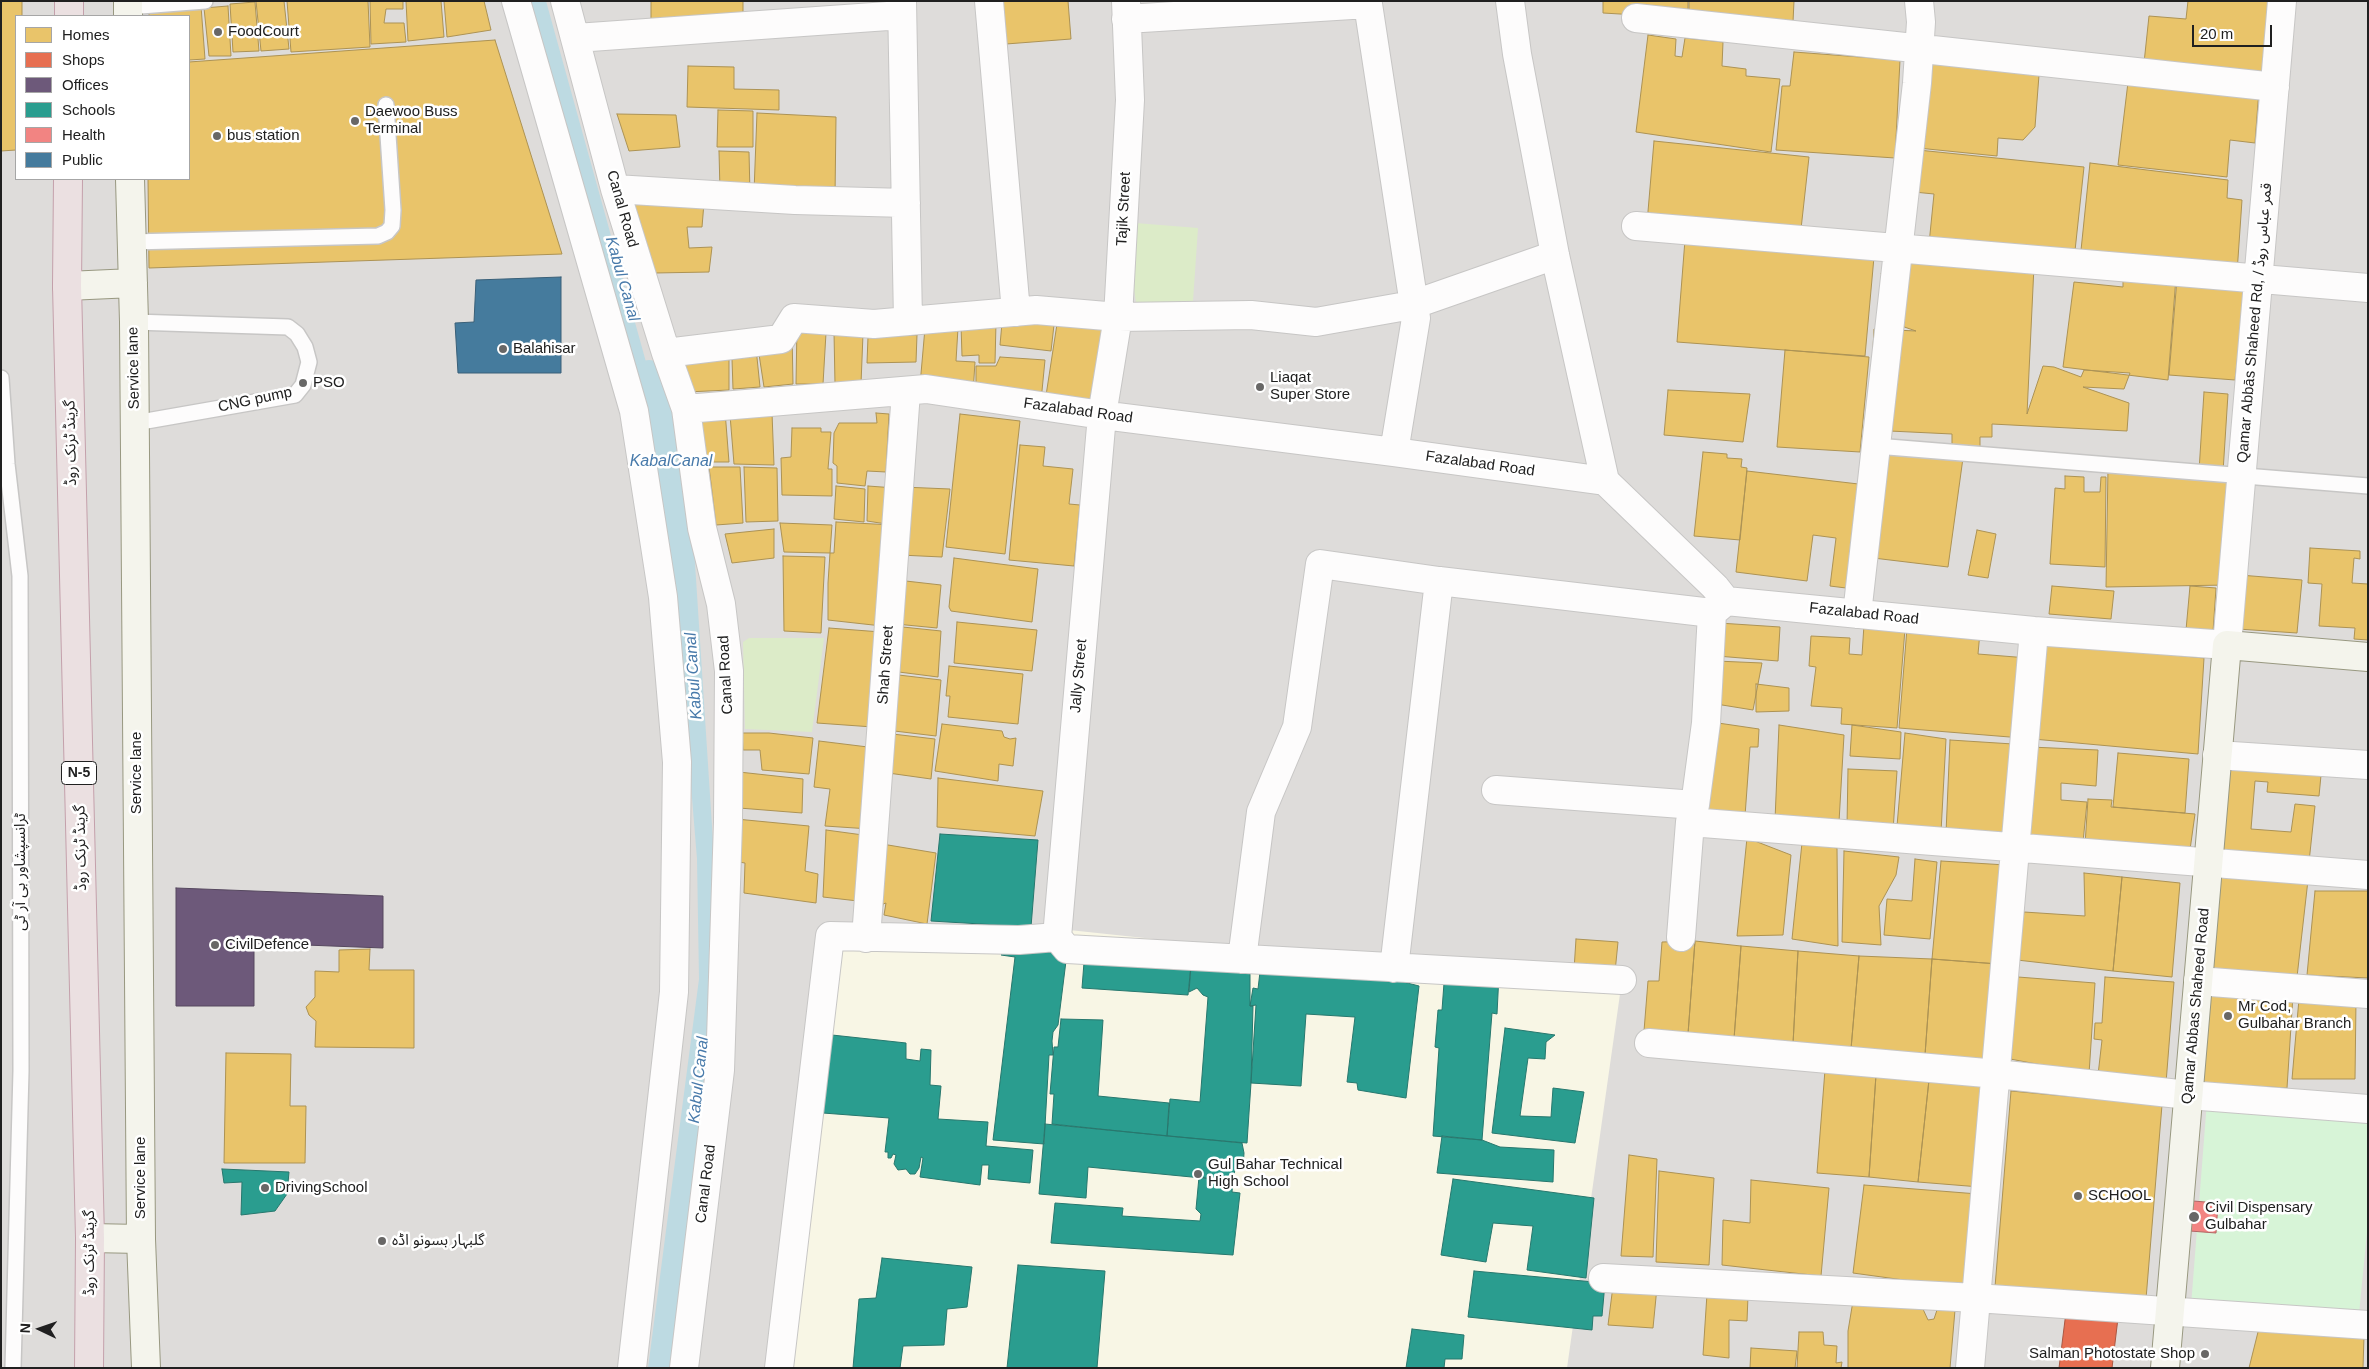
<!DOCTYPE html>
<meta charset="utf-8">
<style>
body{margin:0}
#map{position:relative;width:2369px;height:1369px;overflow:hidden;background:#efece9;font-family:Arial,sans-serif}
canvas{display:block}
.frame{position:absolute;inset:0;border:2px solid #202020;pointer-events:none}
.legend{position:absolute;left:15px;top:15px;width:175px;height:165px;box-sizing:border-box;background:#fff;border:1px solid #a6a6a6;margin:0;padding:6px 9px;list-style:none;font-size:15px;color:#202020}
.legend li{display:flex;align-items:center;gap:10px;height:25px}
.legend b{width:25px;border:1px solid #a6a6a6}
.north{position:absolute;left:15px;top:1304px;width:50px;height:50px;-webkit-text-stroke:4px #fff;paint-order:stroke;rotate:273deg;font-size:14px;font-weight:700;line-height:20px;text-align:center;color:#202020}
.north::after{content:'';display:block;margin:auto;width:18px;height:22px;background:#202020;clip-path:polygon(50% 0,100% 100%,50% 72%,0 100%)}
.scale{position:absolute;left:2192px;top:25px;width:80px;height:22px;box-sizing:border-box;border:2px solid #202020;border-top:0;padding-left:6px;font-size:15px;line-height:18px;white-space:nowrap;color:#202020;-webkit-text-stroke:4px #fff;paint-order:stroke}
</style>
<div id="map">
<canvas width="2369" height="1369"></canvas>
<div class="frame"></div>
<ul class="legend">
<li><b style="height:14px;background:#e9c46a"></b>Homes</li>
<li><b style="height:14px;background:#e76f51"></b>Shops</li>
<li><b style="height:14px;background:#6d597a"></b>Offices</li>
<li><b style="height:14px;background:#2a9d8f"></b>Schools</li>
<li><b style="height:14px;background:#f28482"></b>Health</li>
<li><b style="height:14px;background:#457b9d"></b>Public</li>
</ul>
<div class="north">N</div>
<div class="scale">20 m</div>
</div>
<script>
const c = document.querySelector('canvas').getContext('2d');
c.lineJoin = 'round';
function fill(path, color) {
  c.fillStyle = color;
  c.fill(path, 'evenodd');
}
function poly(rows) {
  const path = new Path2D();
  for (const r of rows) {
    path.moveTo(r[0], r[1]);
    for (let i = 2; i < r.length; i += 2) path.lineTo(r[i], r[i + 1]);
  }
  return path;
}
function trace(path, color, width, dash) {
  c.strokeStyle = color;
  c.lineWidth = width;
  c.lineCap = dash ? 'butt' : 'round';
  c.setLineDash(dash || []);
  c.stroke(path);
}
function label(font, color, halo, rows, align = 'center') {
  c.font = font + ' Arial,"Noto Sans Arabic",sans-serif';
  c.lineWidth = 5;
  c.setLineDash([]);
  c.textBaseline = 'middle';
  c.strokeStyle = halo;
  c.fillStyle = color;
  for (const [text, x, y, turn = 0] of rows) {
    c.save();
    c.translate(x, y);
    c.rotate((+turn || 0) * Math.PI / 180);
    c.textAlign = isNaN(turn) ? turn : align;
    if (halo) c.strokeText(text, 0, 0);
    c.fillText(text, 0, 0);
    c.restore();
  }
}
const residential = poly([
 [1,1,2368,1,2368,1368,1,1368],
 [16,16,189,16,189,179,16,179]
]);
const education = poly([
 [1041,927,1445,970,1622,980,1567,1368,779,1368,830,936]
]);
const grass = poly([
 [1123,222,1198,228,1192,316,1136,302],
 [749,638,824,638,812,732,745,729,743,642]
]);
const park = poly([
 [2207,1101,2368,1115,2368,1222,2358,1324,2191,1306]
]);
const water = poly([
 [522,1,546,1,659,409,640,405],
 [653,432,675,434,688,455,718,919,713,1070,677,1368,648,1368,699,979,697,859,685,712,645,439]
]);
const homes = poly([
 [1,1,22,1,22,16,16,16,16,150,1,151,1,1],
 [256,1,284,1,289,49,261,51,256,1],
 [287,1,368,1,370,47,291,52,287,1],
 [370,1,403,1,403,9,386,9,384,23,404,23,406,42,371,44,370,1],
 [406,1,441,1,444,37,408,41,406,1],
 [444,1,484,1,491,30,447,37,444,1],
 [651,1,743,1,743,19,651,20,651,1],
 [989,1,1068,1,1071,39,993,45,989,1],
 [1603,1,1688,1,1688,18,1603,13,1603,1],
 [1689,1,1794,1,1793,22,1689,18,1689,1],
 [2188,1,2269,1,2261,80,2144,63,2149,16,2186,19,2188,1],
 [255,2,259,51,233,52,230,4,255,2],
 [201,6,205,59,189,60,189,16,149,16,149,10,201,6],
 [228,6,231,56,209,56,204,8,228,6],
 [1648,35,1676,39,1675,56,1682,57,1685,38,1723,42,1722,66,1746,69,1746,76,1780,79,1771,152,1636,132,1648,35],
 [495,40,562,254,149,268,148,179,189,179,189,62,495,40],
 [1794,52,1900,60,1895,158,1776,150,1782,86,1790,86,1794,52],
 [1922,60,2039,75,2035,127,2023,140,1998,138,1997,156,1918,148,1922,60],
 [688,66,734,67,734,89,779,90,779,110,687,107,688,66],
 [2129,74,2259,89,2255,143,2230,140,2227,177,2118,165,2129,74],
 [718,110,753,111,753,147,717,147,718,110],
 [757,113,836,117,835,197,754,192,757,113],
 [617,114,676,115,680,147,629,151,617,114],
 [1654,141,1809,157,1800,238,1647,223,1654,141],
 [1918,150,2084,167,2074,260,1929,244,1934,194,1914,192,1918,150],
 [719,151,749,152,750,194,720,191,719,151],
 [2090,163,2228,180,2227,198,2242,200,2237,273,2080,260,2090,163],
 [704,203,702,227,687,227,689,248,712,247,709,272,655,273,630,204,704,203],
 [1685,240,1874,257,1865,356,1677,342,1685,240],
 [1886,259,2034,266,2027,414,2043,366,2054,367,2081,377,2084,370,2130,373,2124,389,2083,387,2129,403,2127,431,1992,424,1992,437,1980,437,1980,448,1952,447,1952,434,1869,430,1874,329,1916,331,1884,320,1898,280,1881,274,1886,259],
 [2123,272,2176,277,2168,380,2063,367,2074,282,2123,287,2123,272],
 [2177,279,2246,283,2235,380,2169,375,2177,279],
 [996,323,995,363,979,363,979,355,962,356,961,325,996,323],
 [1002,323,1054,325,1051,351,1000,345,1002,323],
 [1112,323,1100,411,1045,402,1057,324,1112,323],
 [797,325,826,333,823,384,796,384,797,325],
 [772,327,792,332,793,384,764,387,755,328,772,327],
 [925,328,958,328,956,361,975,362,973,393,920,385,925,328],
 [834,332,863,334,861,384,835,384,834,332],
 [917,335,916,362,867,363,868,337,917,335],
 [756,348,760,387,733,389,732,359,743,358,741,350,756,348],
 [1785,350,1869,357,1860,452,1777,447,1785,350],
 [1000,357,1045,360,1041,401,976,393,976,366,996,366,1000,357],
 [729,358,729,390,687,392,677,361,729,358],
 [1668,390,1750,394,1743,442,1664,435,1668,390],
 [2204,392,2228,394,2223,472,2199,471,2204,392],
 [725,411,729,462,701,462,695,413,725,411],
 [772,413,774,465,734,464,730,415,772,413],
 [876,413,889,414,886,472,867,471,865,486,837,483,837,466,833,463,834,433,839,423,877,423,876,413],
 [960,414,1020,421,1005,554,946,547,960,414],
 [792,428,821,428,821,432,831,432,828,469,832,469,832,496,782,495,781,458,791,457,792,428],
 [1020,445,1045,447,1043,466,1073,469,1069,504,1080,505,1074,566,1009,560,1020,445],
 [1878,451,1963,458,1948,567,1865,557,1878,451],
 [1703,452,1727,454,1727,458,1742,459,1741,467,1747,468,1740,540,1694,536,1703,452],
 [709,467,740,467,743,523,716,525,709,467],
 [744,467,777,468,778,521,746,522,744,467],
 [2108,469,2237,479,2228,585,2106,587,2108,469],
 [1747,471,1867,485,1854,589,1830,586,1836,538,1813,535,1807,581,1736,572,1747,471],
 [2065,476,2084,477,2084,492,2100,492,2101,477,2106,477,2105,567,2050,564,2055,488,2065,489,2065,476],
 [836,486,865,489,864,522,834,519,836,486],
 [868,486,895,488,893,525,867,521,868,486],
 [902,487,950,489,942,557,900,555,902,487],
 [836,522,893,525,882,626,828,620,828,583,830,553,834,553,836,522],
 [780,523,832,525,830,553,784,552,780,523],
 [774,529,774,558,732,563,725,534,774,529],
 [1977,530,1996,534,1988,578,1968,575,1977,530],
 [2310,548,2360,551,2360,559,2354,558,2352,583,2368,584,2368,640,2354,639,2355,628,2319,626,2322,584,2308,583,2310,548],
 [783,556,825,557,821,633,784,631,783,556],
 [954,558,1038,569,1032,622,951,611,949,607,954,558],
 [2227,574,2302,580,2297,633,2223,628,2227,574],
 [897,580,941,585,937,628,896,624,897,580],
 [2052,586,2114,591,2111,619,2049,614,2052,586],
 [2190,586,2216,588,2213,632,2186,630,2190,586],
 [957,622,1037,630,1032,671,954,663,957,622],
 [1719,623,1780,627,1778,661,1717,656,1719,623],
 [1864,625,1905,629,1897,728,1841,724,1842,708,1811,706,1816,667,1809,666,1811,636,1850,638,1849,654,1862,655,1864,625],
 [893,626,941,631,938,677,891,671,893,626],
 [829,628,881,632,873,727,817,723,829,628],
 [1907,628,1980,632,1978,654,2028,658,2022,738,1899,728,1907,628],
 [2042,642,2204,658,2198,754,2033,739,2042,642],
 [1716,661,1762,663,1753,710,1716,704,1716,661],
 [949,666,1023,674,1018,724,948,717,950,696,946,696,949,666],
 [890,674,941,680,936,736,886,730,890,674],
 [1756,684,1789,688,1789,711,1756,712,1756,684],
 [1718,723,1759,729,1758,747,1750,747,1745,816,1707,816,1718,723],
 [942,724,1002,731,1004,737,1010,739,1016,738,1013,766,999,764,998,781,935,771,942,724],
 [1779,725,1844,735,1839,822,1775,820,1779,725],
 [1852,725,1901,732,1900,759,1850,756,1852,725],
 [742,733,769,733,813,738,809,774,762,770,760,750,743,750,742,733],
 [884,733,935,739,931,779,881,772,884,733],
 [1905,733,1946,739,1941,832,1897,826,1905,733],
 [1950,740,2013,744,2007,838,1946,833,1950,740],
 [819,741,876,748,870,829,825,826,830,789,814,787,819,741],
 [2030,747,2098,750,2096,786,2061,783,2061,800,2087,802,2083,842,2021,835,2030,747],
 [2118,753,2189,759,2185,813,2113,807,2118,753],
 [2229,760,2322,765,2319,796,2267,792,2268,782,2255,781,2251,829,2291,832,2295,804,2315,806,2309,862,2222,857,2229,760],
 [1848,769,1897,771,1893,831,1847,826,1848,769],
 [739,772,803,779,802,813,739,808,739,772],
 [938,778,1043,791,1035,836,937,827,938,778],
 [2088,799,2112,800,2111,807,2195,814,2189,857,2085,845,2088,799],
 [736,819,809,826,805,871,818,874,816,903,744,893,745,863,732,861,736,819],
 [826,830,863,835,858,901,823,897,826,830],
 [1747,838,1791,855,1783,935,1737,936,1747,838],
 [876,843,936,853,927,924,884,915,886,903,883,904,881,918,876,843],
 [1802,843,1837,848,1838,946,1792,939,1802,843],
 [1844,851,1899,857,1896,875,1879,906,1881,945,1842,942,1844,851],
 [1915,859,1937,862,1930,939,1884,935,1887,899,1912,901,1915,859],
 [1941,861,2006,865,1998,964,1932,959,1941,861],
 [2084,873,2122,877,2113,971,2017,960,2024,912,2085,916,2084,873],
 [2220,874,2308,880,2297,977,2208,971,2220,874],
 [2122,877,2180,883,2172,977,2113,971,2122,877],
 [2315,891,2368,891,2368,978,2307,975,2315,891],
 [1576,939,1618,942,1615,972,1574,970,1576,939],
 [1695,941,1741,946,1734,1039,1688,1034,1695,941],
 [1695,941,1688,1034,1644,1031,1648,981,1659,981,1662,942,1695,941],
 [1741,946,1798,951,1793,1044,1734,1039,1741,946],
 [370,949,369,970,414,970,414,1048,315,1047,316,1021,309,1015,306,1007,315,997,315,971,339,972,339,950,370,949],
 [1798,951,1859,956,1851,1049,1793,1044,1798,951],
 [1859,956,1932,959,1925,1055,1851,1049,1859,956],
 [1932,959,1998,964,1990,1062,1925,1055,1932,959],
 [2018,977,2095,983,2089,1074,2005,1058,2018,977],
 [2105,977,2174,982,2166,1083,2098,1075,2102,1040,2094,1039,2095,1023,2102,1023,2105,977],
 [2206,988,2293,995,2287,1088,2200,1083,2206,988],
 [2299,999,2356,1000,2355,1079,2292,1079,2299,999],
 [226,1053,291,1054,290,1106,306,1106,305,1163,224,1163,226,1053],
 [1825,1070,1876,1075,1869,1177,1817,1173,1825,1070],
 [1876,1075,1929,1080,1918,1182,1869,1177,1876,1075],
 [1929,1080,1989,1086,1980,1187,1918,1182,1929,1080],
 [2011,1091,2162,1105,2146,1299,1995,1287,2011,1091],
 [1629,1155,1657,1159,1653,1257,1621,1256,1629,1155],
 [1659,1171,1714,1178,1709,1265,1656,1262,1659,1171],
 [1751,1180,1829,1188,1821,1276,1722,1265,1723,1220,1750,1223,1751,1180],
 [1864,1185,1978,1194,1969,1289,1853,1273,1864,1185],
 [1613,1286,1657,1287,1653,1328,1608,1325,1613,1286],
 [1707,1294,1748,1296,1747,1321,1729,1320,1729,1358,1703,1355,1707,1294],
 [1853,1301,1922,1307,1928,1320,1934,1319,1938,1307,1955,1310,1950,1368,1848,1368,1848,1331,1853,1301],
 [2259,1328,2364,1336,2363,1368,2249,1368,2259,1328],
 [1799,1332,1823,1332,1824,1345,1837,1346,1836,1363,1842,1362,1841,1368,1797,1368,1799,1332],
 [1751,1348,1797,1351,1795,1368,1750,1368,1751,1348]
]);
const shops = poly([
 [2066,1312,2118,1318,2112,1368,2059,1368,2066,1312]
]);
const offices = poly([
 [176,888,383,896,383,948,254,943,254,1006,176,1006,176,888]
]);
const schools = poly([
 [940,834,1038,840,1031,927,931,921,940,834],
 [1006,950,1067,953,1058,1025,1053,1032,1052,1041,1053,1055,1049,1055,1044,1144,993,1140,1015,957,1001,955,1006,950],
 [1085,950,1191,965,1188,995,1082,988,1085,950],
 [1191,965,1250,970,1250,1006,1253,1006,1251,1083,1247,1143,1167,1136,1170,1099,1200,1102,1208,997,1203,995,1197,988,1189,992,1191,965],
 [1445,970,1499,974,1497,1014,1492,1013,1482,1140,1433,1136,1439,1048,1435,1047,1438,1010,1442,1010,1445,970],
 [1260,972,1396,980,1419,986,1406,1098,1358,1090,1357,1083,1347,1082,1355,1017,1306,1014,1301,1086,1251,1083,1256,1005,1250,1006,1253,988,1258,989,1260,972],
 [1061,1019,1103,1020,1098,1096,1169,1103,1167,1136,1052,1124,1054,1094,1050,1094,1054,1047,1058,1047,1061,1019],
 [1505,1028,1555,1035,1546,1042,1545,1059,1528,1058,1520,1116,1551,1117,1553,1088,1584,1092,1575,1143,1492,1133,1505,1028],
 [832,1035,906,1043,906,1059,920,1061,921,1049,931,1050,930,1085,941,1086,938,1119,988,1122,986,1146,1033,1150,1030,1183,988,1179,989,1165,982,1165,980,1185,920,1177,923,1158,921,1157,919,1168,915,1174,910,1174,906,1169,898,1170,894,1164,896,1155,893,1154,891,1158,888,1158,888,1152,885,1152,889,1118,823,1113,832,1035],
 [1045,1124,1242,1143,1244,1153,1243,1169,1235,1169,1233,1181,1088,1167,1086,1198,1039,1194,1045,1124],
 [1442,1136,1482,1140,1500,1147,1554,1150,1553,1182,1437,1173,1442,1136],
 [222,1169,289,1172,287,1194,275,1211,241,1215,242,1182,224,1183,222,1169],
 [1199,1177,1233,1181,1232,1192,1240,1193,1233,1255,1051,1243,1055,1203,1123,1208,1122,1216,1200,1221,1201,1214,1196,1209,1199,1177],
 [1453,1179,1594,1198,1586,1278,1527,1270,1533,1226,1493,1223,1486,1262,1441,1255,1453,1179],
 [882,1258,972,1267,967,1307,947,1309,944,1345,903,1346,900,1368,853,1368,859,1299,876,1298,882,1258],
 [1018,1265,1105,1271,1097,1368,1007,1368,1018,1265],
 [1474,1271,1605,1283,1602,1316,1593,1316,1592,1330,1468,1317,1474,1271],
 [1412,1329,1464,1335,1462,1359,1445,1359,1444,1368,1406,1368,1412,1329]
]);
const health = poly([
 [2193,1201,2218,1203,2216,1233,2190,1231,2193,1201]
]);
const public = poly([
 [561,277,561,373,458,373,455,323,474,322,476,280,561,277]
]);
const canal = poly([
 [649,374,675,467]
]);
const lane = poly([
 [128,7,205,1],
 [131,242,378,236,387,232,392,226,393,210,386,105],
 [134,322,288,327,297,334,305,347,309,362,303,385,295,395,135,423],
 [1,378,7,464,20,576,21,1071,13,1368],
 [1876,446,2368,486]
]);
const street = poly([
 [516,1,634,411,663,597,677,762,674,992,632,1368],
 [565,1,615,189,666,353,686,409,702,528,721,604,729,671,728,822,720,1070,684,1368],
 [902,1,908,321],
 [989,1,1016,312],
 [1510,1,1517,54,1555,255,1605,481],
 [1636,18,2275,87],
 [1126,19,1368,4,1416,318,1394,452],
 [576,38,902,15],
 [615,189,795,200,906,203],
 [1636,226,2368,288],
 [666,353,781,339,794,318,874,324,1036,310,1118,317,1251,315,1316,322,1412,305,1555,255],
 [686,409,926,389,1102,415,1394,452,1605,481,1715,587,1726,601,2034,631,2227,645,2282,1],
 [1857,614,1917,83,1921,22,1919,1],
 [2217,755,2368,765],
 [1496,790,1695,805],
 [1690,822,2368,875],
 [1057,937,1102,415,1118,317,1130,100,1126,1],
 [1681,937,1690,822,1695,805,1706,723,1712,613,1725,602],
 [866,938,906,392],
 [1242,959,1261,812,1297,727,1320,564,1439,581,1712,613],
 [1394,968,1439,581],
 [2198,981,2368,994],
 [1649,1043,1997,1074,2188,1095,2368,1109],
 [1603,1278,1976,1298,2368,1325],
 [779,1368,830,936,1019,940,1057,937,1067,949,1622,980],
 [1970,1368,2034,631]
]);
const secondary = poly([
 [128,1,128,16],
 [130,179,134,322,141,1239,146,1368],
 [67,286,133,283],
 [90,1238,141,1239],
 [2165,1368,2227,645,2368,657]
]);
const highway = poly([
 [69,16,69,1],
 [68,179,67,286,90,1238,89,1368]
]);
const markers = [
 [218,32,5,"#686766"],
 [355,121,5,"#686766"],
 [217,136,5,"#686766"],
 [503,349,5,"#686766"],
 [303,383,5,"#686766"],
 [1260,387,5,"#686766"],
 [215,945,5,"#686766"],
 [2228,1016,5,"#686766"],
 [1198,1174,5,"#686766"],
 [265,1188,5,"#686766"],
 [2078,1196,5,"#686766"],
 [2194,1217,6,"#686766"],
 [382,1241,5,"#686766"],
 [2205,1354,5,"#686766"]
];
const shields = [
 [79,773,35]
];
const shieldNames = [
 ["N-5",79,773]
];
const poiNames = [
 ["FoodCourt",228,32],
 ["Daewoo Buss",365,112],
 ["Terminal",365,129],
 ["bus station",227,136],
 ["Balahisar",513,349],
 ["Liaqat",1270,378],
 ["Super Store",1270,395],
 ["PSO",313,383],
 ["CivilDefence",225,945],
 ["Mr Cod,",2238,1007],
 ["Gulbahar Branch",2238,1024],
 ["Gul Bahar Technical",1208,1165],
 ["High School",1208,1182],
 ["DrivingSchool",275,1188],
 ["SCHOOL",2088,1196],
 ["Civil Dispensary",2205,1208],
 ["Gulbahar",2205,1225],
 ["گلبہار بسونو اڈہ",392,1241],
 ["Salman Photostate Shop",2195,1354,"right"]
];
const streetNames = [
 ["Canal Road",622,209,74],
 ["Tajik Street",1124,209,-87],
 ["Qamar Abbās Shaheed Rd, / قمر عباس روڈ",2255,323,-85],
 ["Service lane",134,368,-91],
 ["CNG pump",255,400,-12],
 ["Fazalabad Road",1078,411,8],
 ["گرینڈ ٹرنک روڈ",71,443,-91],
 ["Fazalabad Road",1480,464,8],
 ["Fazalabad Road",1864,614,6],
 ["Shah Street",886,665,-86],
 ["Canal Road",726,675,-93],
 ["Jally Street",1079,676,-85],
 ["Service lane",137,773,-90],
 ["گرینڈ ٹرنک روڈ",81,848,-91],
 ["ٹرانسپشاور بی آر ٹی",21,872,-90],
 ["Qamar Abbas Shaheed Road",2196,1006,-85],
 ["Service lane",141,1178,-90],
 ["Canal Road",706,1184,-83],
 ["گرینڈ ٹرنک روڈ",90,1253,-90]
];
const waterNames = [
 ["Kabul Canal",622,279,74],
 ["KabalCanal",671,462],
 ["Kabul Canal",694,676,-94],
 ["Kabul Canal",699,1080,-84]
];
fill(residential, '#dedcda');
fill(education, '#f8f6e5');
fill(grass, '#dcebc8');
fill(park, '#d7f4d7');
fill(water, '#bddae2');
fill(homes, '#e9c46a');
trace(homes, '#ad9354', 1);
fill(shops, '#e76f51');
trace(shops, '#ab5742', 1);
fill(offices, '#6d597a');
trace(offices, '#56485f', 1);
fill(schools, '#2a9d8f');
trace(schools, '#27786e', 1);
fill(health, '#f28482');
trace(health, '#b36665', 1);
fill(public, '#457b9d');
trace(public, '#3a6078', 1);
trace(canal, '#bddae2', 28);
trace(lane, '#c7c6c5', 18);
trace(street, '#c7c6c5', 30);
trace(secondary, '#989880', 30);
trace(highway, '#c4a0ab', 30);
trace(lane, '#fdfcfc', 15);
trace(street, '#fdfcfc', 28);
trace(secondary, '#f4f4ec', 28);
trace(highway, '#ebe0e1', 28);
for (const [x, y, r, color] of markers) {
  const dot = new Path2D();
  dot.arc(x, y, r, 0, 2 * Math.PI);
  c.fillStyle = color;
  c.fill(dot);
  trace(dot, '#fff', 2);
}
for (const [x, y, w] of shields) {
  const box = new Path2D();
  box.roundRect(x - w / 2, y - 11.5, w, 23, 4);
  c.fillStyle = '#fff';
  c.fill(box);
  trace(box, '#202020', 1);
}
label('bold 14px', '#202020', null, shieldNames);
label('15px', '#202020', '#fff', poiNames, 'left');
label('15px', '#202020', '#fff', streetNames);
label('italic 16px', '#487aaa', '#fff', waterNames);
</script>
